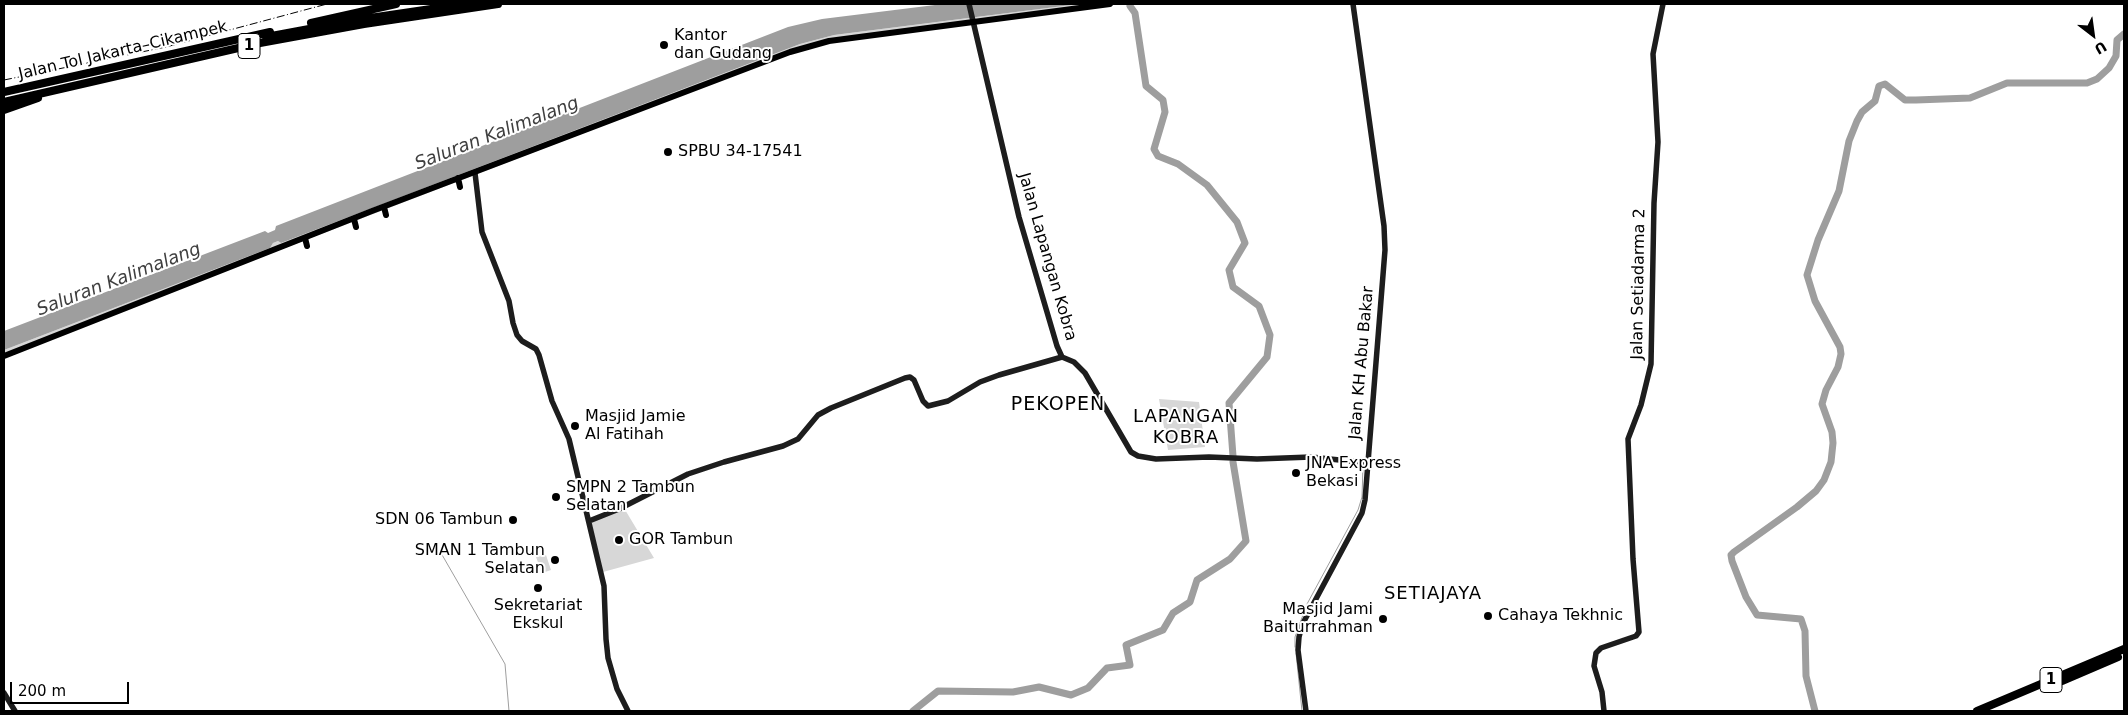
<!DOCTYPE html>
<meta charset="utf-8">
<style>
body{margin:0}
#map{position:relative;width:2128px;height:715px;overflow:hidden;background:#fff;font-family:"DejaVu Sans",sans-serif}
canvas{display:block}
.frame{position:absolute;inset:0;border:5px solid #000;pointer-events:none}
.north{position:absolute;left:2068px;top:10px;width:50px;height:50px;-webkit-text-stroke:4px #fff;paint-order:stroke;rotate:150deg;font-size:14px;font-weight:700;line-height:20px;text-align:center;color:#000}
.north::after{content:'';display:block;margin:auto;width:18px;height:22px;background:#000;clip-path:polygon(50% 0,100% 100%,50% 72%,0 100%)}
.scale{position:absolute;left:10px;top:682px;width:119px;height:22px;box-sizing:border-box;border:2px solid #000;border-top:0;padding-left:6px;font-size:15px;line-height:18px;white-space:nowrap;color:#000;-webkit-text-stroke:4px #fff;paint-order:stroke}
</style>
<div id="map">
<canvas width="2128" height="715"></canvas>
<div class="frame"></div>
<div class="north">U</div>
<div class="scale">200 m</div>
</div>
<script>
const c = document.querySelector('canvas').getContext('2d');
c.lineJoin = 'round';
function fill(path, color) {
  c.fillStyle = color;
  c.fill(path, 'evenodd');
}
function poly(rows) {
  const path = new Path2D();
  for (const r of rows) {
    path.moveTo(r[0], r[1]);
    for (let i = 2; i < r.length; i += 2) path.lineTo(r[i], r[i + 1]);
  }
  return path;
}
function trace(path, color, width, dash) {
  c.strokeStyle = color;
  c.lineWidth = width;
  c.lineCap = dash ? 'butt' : 'round';
  c.setLineDash(dash || []);
  c.stroke(path);
}
function label(font, color, halo, rows, align = 'center') {
  c.font = font + ' "DejaVu Sans",sans-serif';
  c.lineWidth = 4;
  c.setLineDash([]);
  c.textBaseline = 'middle';
  c.strokeStyle = halo;
  c.fillStyle = color;
  for (const [text, x, y, turn = 0] of rows) {
    c.save();
    c.translate(x, y);
    c.rotate((+turn || 0) * Math.PI / 180);
    c.textAlign = isNaN(turn) ? turn : align;
    if (halo) c.strokeText(text, 0, 0);
    c.fillText(text, 0, 0);
    c.restore();
  }
}
const green = poly([
 [1079,4,1110,4,810,46,4,356,4,350,270,248,273,243,278,241,281,243,800,44,834,35],
 [1159,399,1199,402,1205,447,1168,450],
 [624,508,654,558,603,572,591,521],
 [546,555,551,570,542,573,536,557]
]);
const water = poly([
 [943,4,1079,4,834,35,800,44,281,243,278,241,273,243,270,248,4,350,4,331,265,231,268,233,275,230,276,226,788,27,822,19]
]);
const stream = poly([
 [441,553,505,664,509,711],
 [1300,623,1307,604,1358,510,1362,497,1363,466],
 [1295,647,1295,637,1299,626],
 [1296,653,1302,711]
]);
const river = poly([
 [1130,6,1135,13,1146,86,1163,100,1165,112,1154,149,1158,156,1178,164,1207,185,1237,222,1245,243,1229,270,1233,287,1259,306,1270,335,1267,357,1229,403,1233,456],
 [913,711,938,691,1013,692,1039,687,1071,695,1088,688,1107,668,1130,665,1126,645,1163,630,1173,613,1190,602,1197,580,1230,559,1246,541,1233,462],
 [1815,711,1806,676,1805,631,1801,619,1757,615,1746,597,1732,561,1731,555,1734,552,1797,507,1816,491,1824,480,1831,462,1833,443,1832,432,1822,404,1826,390,1838,367,1841,354,1840,347,1815,301,1807,275,1818,240,1839,191,1849,141,1857,121,1862,112,1875,101,1879,86,1885,84,1905,100,1916,100,1970,98,2007,83,2087,83,2097,79,2109,68,2116,56,2117,40,2124,34]
]);
const secondary = poly([
 [969,4,1019,217,1057,346,1062,357,1074,362,1085,373,1131,452,1138,456,1156,459,1209,457,1257,459,1311,457,1368,463],
 [475,173,482,232,509,301,513,323,517,335,522,341,536,349,539,355,552,401,569,439,604,586,606,639,608,658,617,689,628,711],
 [589,521,619,509,688,474,724,462,783,446,798,439,818,415,831,408,905,378,910,377,914,380,923,401,928,406,948,401,980,382,999,375,1062,357],
 [4,693,15,711],
 [1306,711,1298,650,1299,637,1302,625,1362,513,1365,500,1385,250,1384,226,1353,4],
 [1604,711,1602,692,1594,666,1596,653,1601,648,1636,636,1639,632,1633,559,1628,439,1641,405,1651,364,1654,203,1658,142,1653,54,1663,4]
]);
const primary = poly([
 [458,178,460,187],
 [384,207,386,215],
 [354,219,356,227],
 [305,238,307,246],
 [4,356,372,211,790,52,829,41,1110,4]
]);
const highway = poly([
 [311,23,396,4],
 [266,37,363,19,465,4],
 [4,92,270,32],
 [4,102,260,43,364,24,498,4],
 [4,110,38,98],
 [2062,681,2118,657],
 [1977,711,2124,649]
]);
const rail = poly([
 [4,80,166,47,327,4]
]);
const markers = [
 [664,45,5,"#000"],
 [668,152,5,"#000"],
 [575,426,5,"#000"],
 [1296,473,5,"#000"],
 [556,497,5,"#000"],
 [513,520,5,"#000"],
 [619,540,5,"#000"],
 [555,560,5,"#000"],
 [538,588,5,"#000"],
 [1488,616,5,"#000"],
 [1383,619,5,"#000"]
];
const shields = [
 [249,46,22],
 [2051,680,22]
];
const shieldNames = [
 ["1",249,46],
 ["1",2051,680]
];
const poiNames = [
 ["Kantor",674,36],
 ["dan Gudang",674,54],
 ["SPBU 34-17541",678,152],
 ["Masjid Jamie",585,417],
 ["Al Fatihah",585,435],
 ["JNA Express",1306,464],
 ["Bekasi",1306,482],
 ["SMPN 2 Tambun",566,488],
 ["Selatan",566,506],
 ["SDN 06 Tambun",503,520,"right"],
 ["GOR Tambun",629,540],
 ["SMAN 1 Tambun",545,551,"right"],
 ["Selatan",545,569,"right"],
 ["Sekretariat",538,606,"center"],
 ["Ekskul",538,624,"center"],
 ["Masjid Jami",1373,610,"right"],
 ["Baiturrahman",1373,628,"right"],
 ["Cahaya Tekhnic",1498,616]
];
const streetNames = [
 ["Jalan Tol Jakarta–Cikampek",123,51,-13],
 ["Jalan Lapangan Kobra",1047,257,74],
 ["Jalan Setiadarma 2",1639,284,-89],
 ["Jalan KH Abu Bakar",1362,363,-85]
];
const waterNames = [
 ["Saluran Kalimalang",497,134,-21],
 ["Saluran Kalimalang",119,280,-21]
];
const neighbourhoodNames = [
 ["LAPANGAN",1186,417],
 ["KOBRA",1186,438],
 ["SETIAJAYA",1433,594]
];
const quarterNames = [
 ["PEKOPEN",1058,405]
];
fill(green, '#d7d7d7');
fill(water, '#9e9e9e');
trace(stream, '#9e9e9e', 1);
trace(river, '#9e9e9e', 7);
trace(secondary, '#1d1d1d', 5.5);
trace(primary, '#000', 6);
trace(highway, '#000', 8);
trace(rail, '#000', 1, [8, 2.5, 1, 2.5]);
for (const [x, y, r, color] of markers) {
  const dot = new Path2D();
  dot.arc(x, y, r, 0, 2 * Math.PI);
  c.fillStyle = color;
  c.fill(dot);
  trace(dot, '#fff', 2);
}
for (const [x, y, w] of shields) {
  const box = new Path2D();
  box.roundRect(x - w / 2, y - 12.5, w, 25, 4);
  c.fillStyle = '#fff';
  c.fill(box);
  trace(box, '#000', 1);
}
label('bold 15px', '#000', null, shieldNames);
label('16px', '#000', '#fff', poiNames, 'left');
label('16px', '#000', '#fff', streetNames);
label('italic 18px', '#3f3f3f', '#fff', waterNames);
c.letterSpacing = '1px';
label('18px', '#000', '#fff', neighbourhoodNames);
c.letterSpacing = '0px';
c.letterSpacing = '1px';
label('19px', '#000', '#fff', quarterNames);
c.letterSpacing = '0px';
</script>
